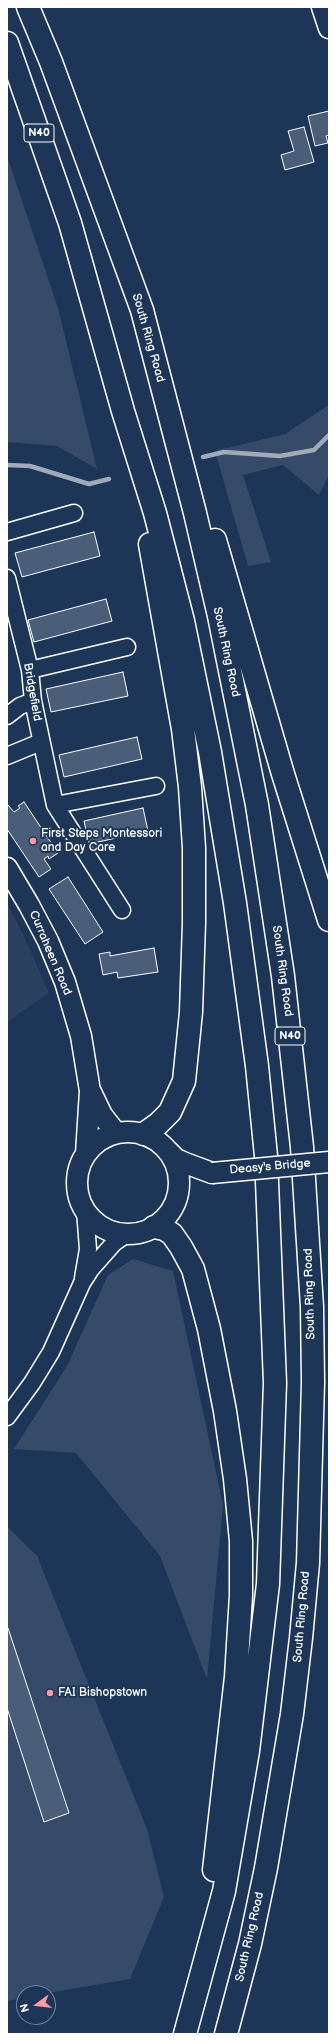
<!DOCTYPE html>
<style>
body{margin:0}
#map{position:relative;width:336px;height:2041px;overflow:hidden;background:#1d3557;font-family:"Balsamiq Sans",sans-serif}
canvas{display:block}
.frame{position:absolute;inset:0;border:8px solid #fff;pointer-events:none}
.north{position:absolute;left:16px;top:1985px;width:40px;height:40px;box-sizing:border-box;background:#1d3557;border:1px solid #77869a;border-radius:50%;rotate:255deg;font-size:11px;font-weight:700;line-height:16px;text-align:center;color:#fff}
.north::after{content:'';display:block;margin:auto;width:14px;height:18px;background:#ff9aa2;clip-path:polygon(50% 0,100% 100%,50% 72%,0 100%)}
</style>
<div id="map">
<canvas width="336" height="2041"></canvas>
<div class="frame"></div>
<div class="north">N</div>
</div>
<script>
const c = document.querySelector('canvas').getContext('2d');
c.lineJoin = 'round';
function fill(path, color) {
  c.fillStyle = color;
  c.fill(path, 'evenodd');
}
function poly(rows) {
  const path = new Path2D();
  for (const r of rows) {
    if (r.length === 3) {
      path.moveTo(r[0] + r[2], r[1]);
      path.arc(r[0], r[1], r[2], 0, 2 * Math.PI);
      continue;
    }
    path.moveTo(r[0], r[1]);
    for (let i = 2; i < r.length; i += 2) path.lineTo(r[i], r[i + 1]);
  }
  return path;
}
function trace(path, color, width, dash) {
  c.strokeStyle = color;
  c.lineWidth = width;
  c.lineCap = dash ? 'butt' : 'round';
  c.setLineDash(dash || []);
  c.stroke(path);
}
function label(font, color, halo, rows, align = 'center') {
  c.font = font + ' "Balsamiq Sans",sans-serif';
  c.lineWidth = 4;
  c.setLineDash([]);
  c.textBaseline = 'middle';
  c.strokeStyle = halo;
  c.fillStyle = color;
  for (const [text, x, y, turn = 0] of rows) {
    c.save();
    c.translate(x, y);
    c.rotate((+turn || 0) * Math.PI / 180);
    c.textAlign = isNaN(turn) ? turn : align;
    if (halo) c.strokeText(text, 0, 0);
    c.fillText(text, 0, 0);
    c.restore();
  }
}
const built = poly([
 [7,903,23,934,49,993,7,1022]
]);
const green = poly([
 [7,156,58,308,97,469,57,446,7,442],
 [329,405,329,475,319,495,283,465,243,475,271,562,248,566,215,451,285,434],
 [133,1259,173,1271,223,1505,207,1679,160,1556,76,1453,14,1449,67,1366,108,1275],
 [7,1526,37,1556,147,1829,164,1897,130,1979,48,1993,24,1993,24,1998,7,2001]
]);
const stream = poly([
 [203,457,224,452,280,456,314,450,329,435],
 [7,465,30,466,89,484,109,479]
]);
const building = poly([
 [329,111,329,135,326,136,328,143,315,146,308,116,329,111],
 [304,127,314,162,285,170,281,155,294,151,288,131,304,127],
 [94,532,100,556,22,577,15,553,94,532],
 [106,599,112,621,34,642,28,620,106,599],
 [123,672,128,696,51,712,46,689,123,672],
 [137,737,142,759,64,777,59,755,137,737],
 [24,802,58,853,49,859,48,856,44,859,51,869,39,877,7,829,7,804,14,812,20,808,18,806,24,802],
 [143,808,148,831,89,844,84,821,143,808],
 [68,877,103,932,85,944,49,889,68,877],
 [154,948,158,972,118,978,117,972,103,975,99,954,110,952,110,956,154,948],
 [7,1628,8,1628,69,1813,44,1822,7,1708,7,1628]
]);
const minor = poly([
 [7,532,74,513],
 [7,578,30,670,33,701,55,805,122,910],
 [30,670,127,647],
 [7,716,20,706,33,701],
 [7,756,41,742],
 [55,805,156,786],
 [83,1278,88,1249,85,1210],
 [7,1417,32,1383,51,1352,82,1283,91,1269,114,1243,127,1234]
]);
const tertiary = poly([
 [322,7,329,28],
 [7,868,29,905,48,941,65,982,81,1036,90,1091,86,1154],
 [91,1092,102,1115,116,1133],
 [128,1183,51],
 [168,1151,176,1159,185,1163,212,1173]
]);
const trunk = poly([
 [28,7,51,62,142,310,195,513,219,616,257,805,283,976,302,1147,312,1307,313,1382,308,1563,301,1638,292,1714,266,1868,250,1944,226,2034],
 [7,43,70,223,123,411,155,513,183,621,210,752,235,903,257,1066,266,1156,275,1383,268,1584,248,1751,224,1891,185,2034],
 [215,540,283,774,329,920],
 [144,1134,158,1124,170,1112,184,1081,191,1012,194,923,194,848,190,787,183,729,150,544],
 [154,1227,164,1229,172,1234,181,1247,193,1269,209,1329,225,1411,235,1479,241,1541,241,1595,236,1677,214,1870]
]);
const tertiaryBridge = poly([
 [212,1173,329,1162]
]);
const markers = [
 [33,841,4,"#ff9aa2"],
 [50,1693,4,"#ff9aa2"]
];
const shields = [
 [39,133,30],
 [290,1036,30]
];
const shieldNames = [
 ["N40",39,133],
 ["N40",290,1036]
];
const streetNames = [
 ["South Ring Road",148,338,74],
 ["South Ring Road",226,652,78],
 ["Bridgefield",32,692,80],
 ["Curraheen Road",50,953,67],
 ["South Ring Road",282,971,82],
 ["Deasy's Bridge",270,1167,-5],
 ["South Ring Road",310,1294,-92],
 ["South Ring Road",302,1617,-85],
 ["South Ring Road",250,1937,-77]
];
const poiNames = [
 ["First Steps Montessori",41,834],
 ["and Day Care",41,848],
 ["FAI Bishopstown",58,1693]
];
fill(built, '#2a4161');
fill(green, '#364b69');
trace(stream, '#a0aab8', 4.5);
fill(building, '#4a5d79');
trace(building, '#fff', 1);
trace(minor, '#fff', 19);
trace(tertiary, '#fff', 23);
trace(trunk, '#fff', 25);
trace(minor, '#1d3557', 16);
trace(tertiary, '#1d3557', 20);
trace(trunk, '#1d3557', 22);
trace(tertiaryBridge, '#fff', 23, []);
trace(tertiaryBridge, '#1d3557', 20);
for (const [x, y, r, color] of markers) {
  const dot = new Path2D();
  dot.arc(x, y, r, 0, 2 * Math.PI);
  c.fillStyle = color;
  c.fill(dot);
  trace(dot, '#1d3557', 1.5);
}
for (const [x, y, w] of shields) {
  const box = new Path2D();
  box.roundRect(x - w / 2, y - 9, w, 18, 3);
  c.fillStyle = '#1d3557';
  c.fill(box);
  trace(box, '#fff', 1);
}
label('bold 11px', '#fff', null, shieldNames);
label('12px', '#fff', '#1d3557', streetNames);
label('12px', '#fff', '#1d3557', poiNames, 'left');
</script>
